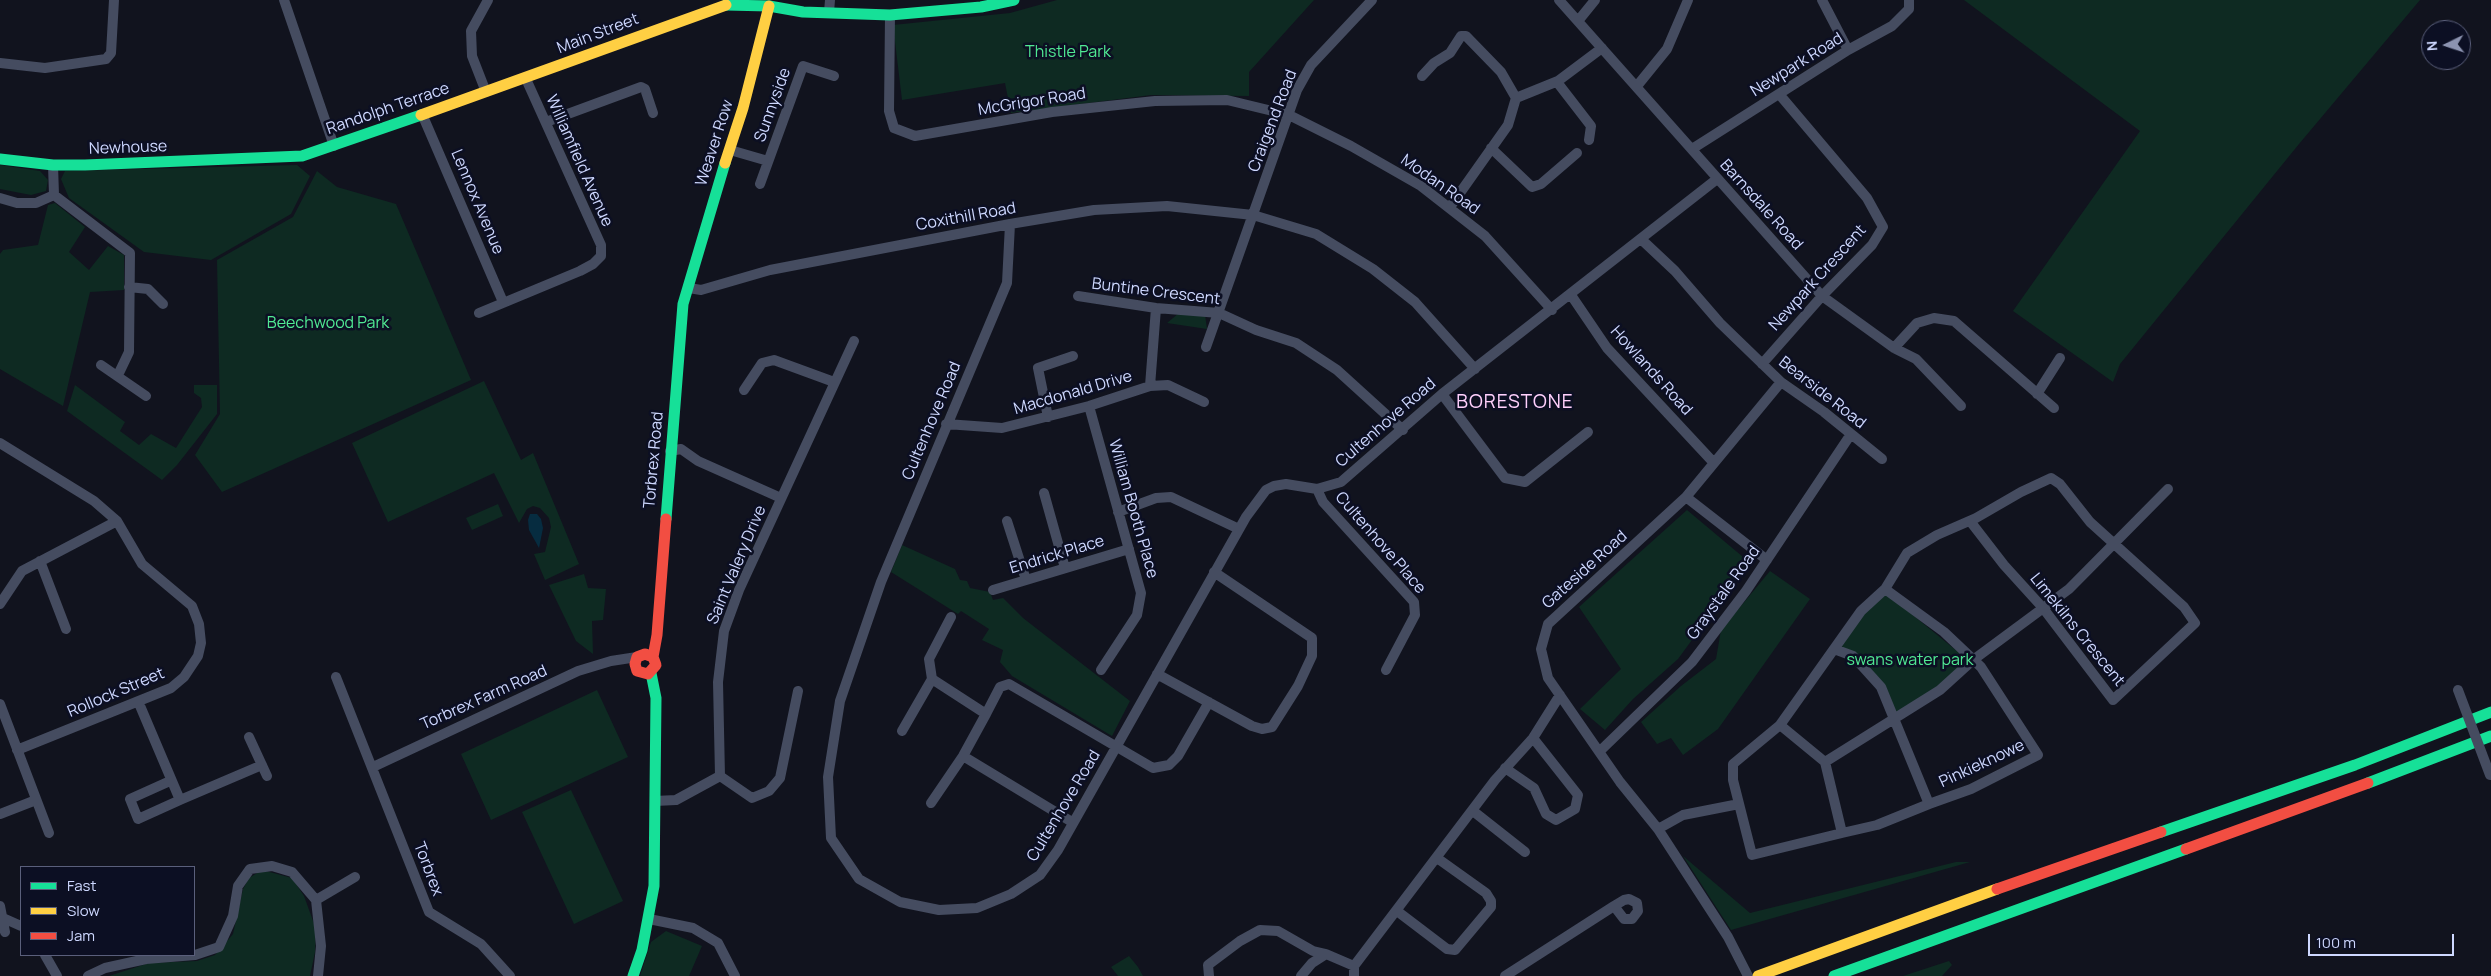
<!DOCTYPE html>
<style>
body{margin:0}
#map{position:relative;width:2491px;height:976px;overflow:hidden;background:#11131e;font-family:Manrope,sans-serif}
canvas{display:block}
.legend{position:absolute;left:20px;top:866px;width:175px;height:90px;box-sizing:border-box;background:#0c0f23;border:1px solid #5a5f7b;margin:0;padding:6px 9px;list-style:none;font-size:15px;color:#ced8ff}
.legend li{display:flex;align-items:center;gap:10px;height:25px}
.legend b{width:25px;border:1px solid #5a5f7b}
.north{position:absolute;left:2421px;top:20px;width:50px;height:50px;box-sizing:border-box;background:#0c0f23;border:1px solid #5a5f7b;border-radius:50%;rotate:266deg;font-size:14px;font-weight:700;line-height:20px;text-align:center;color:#ced8ff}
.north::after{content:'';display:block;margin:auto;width:18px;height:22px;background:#8c93b0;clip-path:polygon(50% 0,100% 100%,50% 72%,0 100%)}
.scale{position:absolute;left:2308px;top:934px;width:146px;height:22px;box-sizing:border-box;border:2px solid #ced8ff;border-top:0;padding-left:6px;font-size:15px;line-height:18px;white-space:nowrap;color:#ced8ff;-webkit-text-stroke:4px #0c0f23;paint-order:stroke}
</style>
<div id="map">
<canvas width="2491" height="976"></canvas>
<ul class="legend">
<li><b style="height:6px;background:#16e098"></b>Fast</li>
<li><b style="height:6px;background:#ffcf43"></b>Slow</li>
<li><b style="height:6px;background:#f24e42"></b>Jam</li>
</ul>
<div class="north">N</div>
<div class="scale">100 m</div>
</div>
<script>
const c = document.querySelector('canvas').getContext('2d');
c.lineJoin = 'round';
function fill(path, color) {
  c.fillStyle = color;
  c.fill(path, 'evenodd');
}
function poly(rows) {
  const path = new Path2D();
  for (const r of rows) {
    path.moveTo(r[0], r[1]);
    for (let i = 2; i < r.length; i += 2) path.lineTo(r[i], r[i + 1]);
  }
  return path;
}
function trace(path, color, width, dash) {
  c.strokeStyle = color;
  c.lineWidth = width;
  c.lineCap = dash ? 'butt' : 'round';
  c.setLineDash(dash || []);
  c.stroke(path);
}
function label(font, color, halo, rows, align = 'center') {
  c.font = font + ' Manrope,sans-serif';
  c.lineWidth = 5;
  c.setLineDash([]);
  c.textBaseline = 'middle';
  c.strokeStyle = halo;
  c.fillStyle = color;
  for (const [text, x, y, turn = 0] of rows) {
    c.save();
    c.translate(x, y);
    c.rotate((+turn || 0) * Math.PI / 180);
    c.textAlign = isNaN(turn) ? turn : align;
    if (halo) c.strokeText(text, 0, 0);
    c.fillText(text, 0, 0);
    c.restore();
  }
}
const green = poly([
 [1057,0,1314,0,1249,72,1249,96,1151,95,1011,113,1005,83,902,100,893,25,1010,13],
 [1964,0,2420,0,2299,144,2120,364,2113,382,2013,311,2140,131],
 [0,165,40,171,48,180,46,191,31,195,0,189],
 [297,165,310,176,291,214,211,260,144,252,69,198,61,179,65,171],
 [317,171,337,187,396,204,471,380,222,492,195,455,220,414,217,260,293,217],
 [55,203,85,227,69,252,89,270,108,246,124,255,124,290,90,292,63,406,0,369,0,254,3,250,38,245,48,205],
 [1179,313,1205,315,1207,329,1167,323],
 [484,381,521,460,533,453,579,564,545,580,534,554,545,552,551,527,549,518,540,508,533,506,527,509,519,523,494,473,388,522,352,443],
 [75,385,125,422,120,431,139,445,151,434,176,448,202,407,201,398,194,393,194,385,217,385,217,414,177,465,162,480,67,411],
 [498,504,503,516,472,530,466,518],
 [1687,510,1749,562,1678,659,1633,699,1605,730,1580,709,1621,669,1579,607],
 [902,545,955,569,960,580,967,581,970,588,990,592,993,600,1003,598,1023,618,1130,701,1112,736,1012,676,1000,662,1003,650,982,640,989,629,961,611,958,614,891,572],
 [1770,571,1810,599,1718,729,1683,755,1671,738,1657,744,1641,722,1681,686,1716,659,1721,630],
 [584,574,588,588,606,589,603,620,592,621,593,654,576,641,549,585],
 [1886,593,1969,661,1934,690,1896,714,1884,686,1839,647,1861,616],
 [597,690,628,757,491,820,461,754],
 [571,790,623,901,574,924,522,812],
 [1683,856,1750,913,1956,862,1970,862,1731,930],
 [262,870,292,878,304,896,316,929,315,952,310,976,109,976,149,963,197,961,215,955,233,934,243,889,249,878],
 [666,931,702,946,689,976,640,976,651,942],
 [1129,956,1138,967,1143,976,1118,976,1111,967],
 [1949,961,1952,965,1942,976,1903,976]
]);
const water = poly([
 [530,514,537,514,541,519,543,528,539,548,529,530,528,520]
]);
const street = poly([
 [284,0,334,146],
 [1559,0,1822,296,1894,348,1916,359,1961,406],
 [1822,0,1848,50],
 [829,12,830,0],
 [890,15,889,111,894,128,915,136,1052,112,1155,101,1227,100,1289,115,1351,146,1421,186,1485,236,1552,310],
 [1578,21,1595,0],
 [0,63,45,68,106,59,111,53,114,0],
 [1422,76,1434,63,1450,53,1461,36,1466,36,1501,72,1516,98],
 [1557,82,1591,126,1589,140],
 [1637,86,1667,49,1688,0],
 [486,92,472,56,471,31,488,0],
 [422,114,503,302],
 [546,122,641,87,645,89,653,113],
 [1491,148,1532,187,1541,184,1577,153],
 [1692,149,1848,50,1892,26,1909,9,1909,0],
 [730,150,768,161],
 [53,165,54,195],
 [760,184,803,66,834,76],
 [54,195,130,253,129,352,118,375],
 [0,198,17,203,36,203,54,195],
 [1450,207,1508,125,1516,98,1558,81,1602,48],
 [1010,224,1007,283,881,582,840,701,828,777,831,838,859,879,900,902,939,910,977,908,1011,894,1040,875,1058,850,1246,517,1266,490,1274,486,1286,484,1317,489,1341,482,1442,394,1717,179],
 [1642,240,1675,271,1720,323,1781,382,1824,412,1882,459],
 [129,287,148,289,163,304],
 [689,288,701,290,770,270,1010,224,1094,210,1167,206,1253,215,1316,234,1373,269,1415,302,1475,369],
 [1571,295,1607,348,1714,463],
 [1078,296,1156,308,1219,313,1256,330,1296,343,1337,370,1403,430],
 [479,313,580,271,593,264,601,256,601,245,526,79],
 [1206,347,1297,90,1311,65,1372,0],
 [1894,348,1917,323,1934,318,1954,321,2054,408],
 [1762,364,1822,296,1872,245,1883,227,1867,198,1779,94],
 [101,365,146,396],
 [1150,386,1156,308],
 [744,390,762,363,774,360,834,382],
 [1442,394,1505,478,1525,482,1588,432],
 [2037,394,2060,358],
 [1089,406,1141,593,1137,615,1101,670],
 [1048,417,1038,368,1073,356],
 [946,424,1002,428,1089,406,1150,386,1168,385,1204,402],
 [0,443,94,501,117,521,142,564,192,606,199,624,201,643,198,656,184,677,171,688,17,750],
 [670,451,681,449,698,461,781,498],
 [1317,489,1323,502,1414,602,1415,615,1386,670],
 [1044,493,1065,568],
 [1686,497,1767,560],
 [1118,512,1156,498,1171,497,1239,529],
 [1007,521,1026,580],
 [40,561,66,629],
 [993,590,1129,549],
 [0,604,22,571,117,521],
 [1834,649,1853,656,1881,687,1929,804,1971,789,2038,755,1981,667,1944,632,1885,589],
 [1157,674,1252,726,1262,729,1272,727,1298,686,1312,656,1312,638,1214,572],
 [336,677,429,912,481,944,510,976],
 [138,701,180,800,262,765],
 [0,704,49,833],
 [986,714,1000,687,1009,684,1153,768,1169,765,1178,756,1209,702],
 [1780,725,1861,611,1885,589,1907,553,1937,535,1976,518,2021,492,2051,478,2060,484,2090,522,2184,607,2195,623,2113,700,2043,608,2004,565,1970,521],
 [1780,725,1825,762,1842,833,1752,855,1733,780,1733,764,1780,725],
 [902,731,932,679,929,659,951,617],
 [249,737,267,776],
 [1600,751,1692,662,1746,591,1851,434],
 [963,756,1072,822],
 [1825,762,1940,690,1973,660,2069,589,2168,489],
 [373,767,578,671,611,661,637,657],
 [1505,768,1534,788,1546,814,1556,820,1575,809,1578,795,1533,738],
 [720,776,752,798,769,791,780,778,798,691],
 [170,781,130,799,138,819,180,800],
 [655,801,676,800,720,776,718,682,724,631,739,590,854,341],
 [931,803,963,756,986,714,932,679],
 [1473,811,1525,852],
 [0,814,36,800],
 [1658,829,1683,815,1739,804],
 [1842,833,1877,825,1929,804],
 [316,900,355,877],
 [0,906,5,932],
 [1397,911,1447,949,1455,950,1491,907,1491,901,1486,893,1437,858],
 [3,918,21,926],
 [649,919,693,928,718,943,735,976],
 [45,955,57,976],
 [1354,966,1495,780,1533,738,1560,695],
 [88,976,105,968,146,959,195,955,219,947,233,916,238,886,250,869,272,866,292,872,316,900,321,946,318,976],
 [1209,976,1208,965,1240,941,1260,930,1278,931,1313,951,1326,954],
 [1301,976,1312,963,1326,954,1354,966,1354,976],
 [1505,976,1614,906,1624,900,1629,899,1637,903,1638,911,1632,919,1624,919,1614,906],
 [1748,976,1728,937,1658,829,1620,782,1548,678,1541,649,1548,624,1686,497,1781,382]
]);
const fast = poly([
 [726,5,769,6,803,12,890,15,981,7,1014,0],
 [0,159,53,165,85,165,302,156,421,115],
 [666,519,683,304,725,163],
 [2368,783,2491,736],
 [2161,832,2355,765,2491,712],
 [633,976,642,950,654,886,656,698,651,673],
 [1834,976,2186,849]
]);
const slow = poly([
 [421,115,726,5],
 [725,163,743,108,769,6],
 [1758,976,1997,889]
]);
const jam = poly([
 [653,657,645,654,637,657,635,664,637,671,648,674,656,665,653,657,657,635,666,519],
 [2186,849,2368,783],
 [1997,889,2161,832]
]);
const streetBridge = poly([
 [2458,690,2490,775]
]);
const streetNames = [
 ["Main Street",598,34,-21],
 ["Newpark Road",1797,65,-32],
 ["McGrigor Road",1032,102,-9],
 ["Sunnyside",773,105,-70],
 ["Randolph Terrace",388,109,-19],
 ["Craigend Road",1273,121,-69],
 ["Weaver Row",715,143,-72],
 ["Newhouse",128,148,-2],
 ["Williamfield Avenue",579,161,66],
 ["Modan Road",1440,185,35],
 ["Lennox Avenue",477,202,67],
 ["Barnsdale Road",1761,205,48],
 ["Coxithill Road",966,217,-10],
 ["Newpark Crescent",1818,278,-48],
 ["Buntine Crescent",1156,292,7],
 ["Howlands Road",1651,371,48],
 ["Macdonald Drive",1073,393,-16],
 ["Bearside Road",1822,393,38],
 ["Cultenhove Road",932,421,-67],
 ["Cultenhove Road",1386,423,-41],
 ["Torbrex Road",654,460,-85],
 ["William Booth Place",1133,509,74],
 ["Cultenhove Place",1380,543,49],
 ["Endrick Place",1057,555,-17],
 ["Saint Valery Drive",737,565,-67],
 ["Gateside Road",1585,570,-42],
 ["Graystale Road",1724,593,-54],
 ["Limekilns Crescent",2077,630,51],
 ["Rollock Street",116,693,-23],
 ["Torbrex Farm Road",484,698,-24],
 ["Pinkieknowe",1982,764,-25],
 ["Cultenhove Road",1064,806,-59],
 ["Torbrex",428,869,69]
];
const parkNames = [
 ["Thistle Park",1068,53],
 ["Beechwood Park",328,324],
 ["swans water park",1910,661]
];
const quarterNames = [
 ["BORESTONE",1515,403]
];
fill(green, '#0e2a22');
fill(water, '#062c40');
trace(street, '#454c60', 10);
trace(fast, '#16e098', 11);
trace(slow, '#ffcf43', 11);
trace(jam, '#f24e42', 11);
trace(streetBridge, '#454c60', 10);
label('16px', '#ced8ff', '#0c0f23', streetNames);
label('16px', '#50e993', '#0c0f23', parkNames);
c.letterSpacing = '1px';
label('19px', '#ffd0fc', '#0c0f23', quarterNames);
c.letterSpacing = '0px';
</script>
